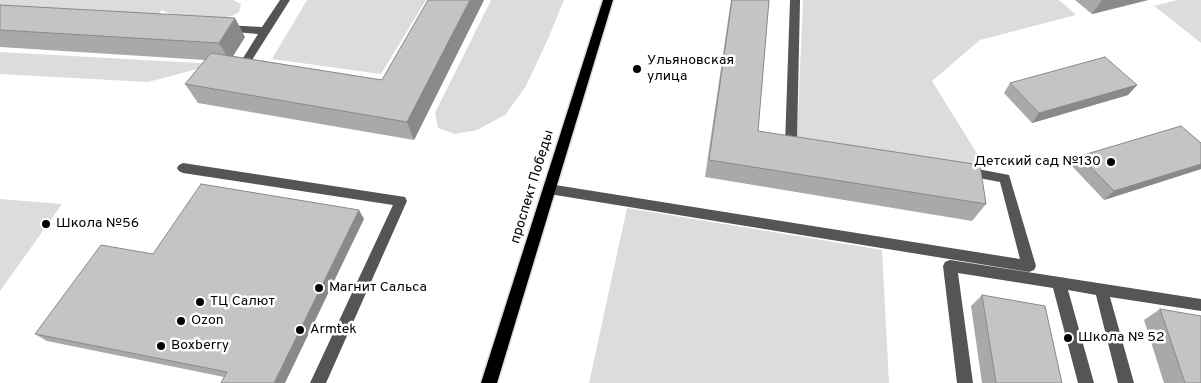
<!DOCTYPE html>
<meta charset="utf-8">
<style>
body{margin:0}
canvas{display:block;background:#fff}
</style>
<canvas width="1201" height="383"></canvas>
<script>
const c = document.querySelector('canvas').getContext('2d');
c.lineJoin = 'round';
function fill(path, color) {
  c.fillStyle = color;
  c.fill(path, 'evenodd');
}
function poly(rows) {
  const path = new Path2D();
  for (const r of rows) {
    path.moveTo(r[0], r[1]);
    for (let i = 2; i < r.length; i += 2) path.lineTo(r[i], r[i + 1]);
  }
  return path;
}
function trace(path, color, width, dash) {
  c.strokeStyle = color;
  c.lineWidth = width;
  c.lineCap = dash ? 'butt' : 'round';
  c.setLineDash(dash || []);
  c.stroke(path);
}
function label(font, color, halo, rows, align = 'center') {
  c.font = font + ' Overpass,sans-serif';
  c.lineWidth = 5;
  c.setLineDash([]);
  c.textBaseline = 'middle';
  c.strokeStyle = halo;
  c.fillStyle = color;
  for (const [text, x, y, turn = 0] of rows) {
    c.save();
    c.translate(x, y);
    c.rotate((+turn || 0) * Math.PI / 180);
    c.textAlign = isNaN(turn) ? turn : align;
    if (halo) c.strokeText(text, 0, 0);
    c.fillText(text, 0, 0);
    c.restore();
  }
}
const green = poly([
 [0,0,233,0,241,4,239,12,232,16,216,19,182,20,162,10,157,17,0,9],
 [307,0,426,0,381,74,272,59],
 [491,0,564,0,548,39,526,86,505,115,477,130,455,134,438,128,435,113],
 [803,0,1059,0,1076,15,980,40,932,81,986,168,797,138],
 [1177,0,1201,0,1201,43,1154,6],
 [0,52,216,64,148,82,0,74],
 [0,199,62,204,0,291],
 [627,208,882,250,889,383,589,383]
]);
const minor = poly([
 [280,0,290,0,252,60,260,61,261,64,256,68,241,66,240,63,258,34,224,31,219,28,224,25,262,27,280,0],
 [790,0,800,0,797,140,803,142,805,145,799,150,787,147,785,144,790,0],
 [183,163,405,197,407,201,326,383,310,383,393,205,183,173,179,171,177,168,179,165,183,163],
 [967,167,1009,175,1036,266,1034,270,1029,272,549,194,545,193,543,189,545,185,549,184,1020,259,1000,182,963,175,961,172,963,169,967,167],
 [950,260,1201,299,1201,311,1110,297,1134,383,1118,383,1096,295,1068,290,1094,383,1078,383,1053,288,958,273,973,383,957,383,943,266,945,262,950,260]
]);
const major = poly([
 [603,0,613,0,497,383,481,383,603,0]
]);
const wall = poly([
 [428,0,484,0,414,140,198,103,185,84,205,60,0,47,0,5,245,37,233,56,382,80],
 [731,0,769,0,758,131,986,204,972,221,705,177],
 [1075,0,1148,0,1092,14],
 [1010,83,1137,85,1128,95,1032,123,1004,93],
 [1201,143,1201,169,1104,200,1072,166,1080,156],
 [364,219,224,377,47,341,35,334,153,254],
 [982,295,1062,383,982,383,971,306],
 [1160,309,1201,383,1164,383,1144,320]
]);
const shadedWall = poly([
 [470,0,484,0,414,140,407,122],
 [1102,0,1148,0,1092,14],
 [235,18,245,37,230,61,219,43],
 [1137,85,1128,95,1032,123,1039,113],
 [1201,164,1201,169,1104,200,1114,191],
 [359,210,364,219,285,383,274,383]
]);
const building = poly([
 [428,0,470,0,407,122,185,84,211,53,382,80,428,0],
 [732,0,769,0,758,131,980,165,986,204,709,160,732,0],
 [0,5,235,18,219,43,0,30,0,5],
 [1105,57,1137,85,1039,113,1010,83,1105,57],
 [1181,126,1201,143,1201,164,1114,191,1080,156,1181,126],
 [201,184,359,210,274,383,221,383,227,372,35,334,101,245,153,254,201,184],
 [982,295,1045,306,1062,383,996,383,982,295],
 [1160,309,1201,316,1201,383,1185,383,1160,309]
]);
const markers = [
 [637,69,5,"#000"],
 [1111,162,5,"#000"],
 [46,224,5,"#000"],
 [319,288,5,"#000"],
 [200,302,5,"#000"],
 [181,321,5,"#000"],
 [300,330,5,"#000"],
 [1068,338,5,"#000"],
 [161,346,5,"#000"]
];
const poiNames = [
 ["Ульяновская",647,61],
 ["улица",647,77],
 ["Детский сад №130",1101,162,"right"],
 ["Школа №56",56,224],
 ["Магнит Сальса",329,288],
 ["ТЦ Салют",210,302],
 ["Ozon",191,321],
 ["Armtek",310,330],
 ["Школа № 52",1078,338],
 ["Boxberry",171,346]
];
const streetNames = [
 ["проспект Победы",533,187,-73]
];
fill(green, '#dcdcdc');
trace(major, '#dbdbdb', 3);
fill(minor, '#555');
fill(major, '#000');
fill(wall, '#a9a9a9');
fill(shadedWall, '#898989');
fill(building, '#c4c4c4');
trace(building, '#898989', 1);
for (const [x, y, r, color] of markers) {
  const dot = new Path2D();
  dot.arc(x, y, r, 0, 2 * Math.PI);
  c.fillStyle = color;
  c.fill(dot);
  trace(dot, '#fff', 2);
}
label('14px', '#000', '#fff', poiNames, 'left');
label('14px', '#000', '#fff', streetNames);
</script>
